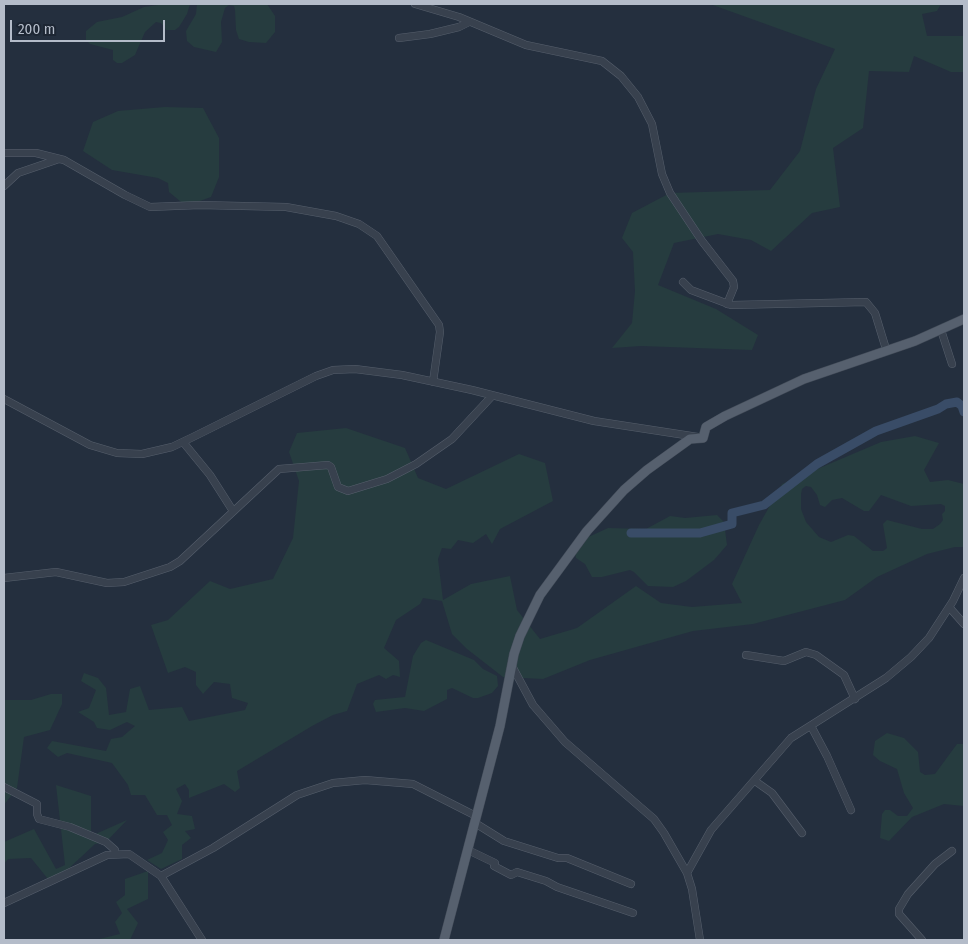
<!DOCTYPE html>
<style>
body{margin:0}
#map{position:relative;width:968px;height:944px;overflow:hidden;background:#242f3e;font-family:"Fira Sans Condensed",sans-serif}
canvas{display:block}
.frame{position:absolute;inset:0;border:5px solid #b4bcc9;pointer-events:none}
.scale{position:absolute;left:10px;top:20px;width:155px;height:22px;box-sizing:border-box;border:2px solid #b4bcc9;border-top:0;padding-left:6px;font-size:15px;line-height:18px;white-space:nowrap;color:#b4bcc9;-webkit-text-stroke:4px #1d2633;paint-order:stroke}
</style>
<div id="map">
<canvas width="968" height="944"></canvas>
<div class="frame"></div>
<div class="scale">200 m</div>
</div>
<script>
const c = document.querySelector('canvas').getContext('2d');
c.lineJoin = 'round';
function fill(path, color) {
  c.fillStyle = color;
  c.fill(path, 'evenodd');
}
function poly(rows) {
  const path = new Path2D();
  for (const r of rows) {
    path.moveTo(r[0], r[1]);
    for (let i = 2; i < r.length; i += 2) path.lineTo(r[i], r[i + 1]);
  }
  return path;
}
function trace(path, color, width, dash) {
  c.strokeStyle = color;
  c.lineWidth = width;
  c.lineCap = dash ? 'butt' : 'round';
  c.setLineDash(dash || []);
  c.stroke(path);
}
const green = poly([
 [165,4,190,4,187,14,179,27,175,30,166,30,161,23,156,22,145,32,135,55,122,63,117,63,113,60,113,50,90,44,86,40,86,31,97,22,122,17,144,7],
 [197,4,267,4,275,16,275,32,266,43,249,42,239,39,236,30,235,10,234,6,229,5,225,8,221,22,222,42,216,52,194,47,187,41,186,31,196,14],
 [710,4,941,4,937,11,922,14,927,36,964,36,964,72,951,72,914,56,909,72,869,71,863,128,833,148,840,207,812,213,771,251,751,240,718,234,674,243,658,285,716,309,758,335,752,350,641,346,612,348,632,323,635,291,633,252,622,238,632,213,670,193,770,190,800,151,816,89,835,49],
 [165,107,203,108,219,138,219,177,211,197,186,206,169,192,168,183,158,178,112,170,83,151,93,122,118,111],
 [346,428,405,448,418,478,446,489,519,454,545,463,553,501,500,529,492,544,486,534,473,543,458,540,451,549,442,548,438,559,443,600,471,584,510,576,517,610,540,639,577,628,636,586,661,603,692,607,742,603,732,584,759,525,782,484,881,442,915,436,939,443,924,470,930,482,948,480,964,484,964,547,955,547,927,554,877,577,845,600,753,624,693,631,590,660,543,679,503,677,467,649,452,634,442,601,423,598,420,604,396,620,384,648,399,661,400,677,393,675,386,679,379,675,357,684,347,711,333,715,312,726,237,771,240,788,235,792,224,784,189,798,189,790,185,784,176,789,182,801,177,814,192,816,195,829,185,831,191,838,182,845,182,859,161,869,147,860,162,853,168,840,163,832,172,825,167,815,157,815,145,795,131,795,128,785,112,763,67,753,58,757,47,748,52,741,106,751,111,739,122,737,135,726,127,722,110,730,97,728,94,722,78,712,89,708,96,690,81,681,84,673,98,678,106,688,109,715,126,712,130,689,140,686,149,710,182,707,189,721,245,710,248,703,232,698,230,684,214,682,203,694,196,685,196,672,185,667,168,673,151,625,168,620,210,581,230,589,273,579,293,538,299,481,289,452,297,433],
 [806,486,811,487,817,495,820,505,825,507,832,500,842,498,864,511,869,511,881,495,911,506,941,504,945,506,945,511,942,514,943,520,940,524,933,529,922,529,887,520,883,524,887,548,883,551,873,551,854,536,848,535,831,542,819,537,806,522,801,509,801,494,802,489],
 [717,515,724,522,727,545,714,560,686,581,673,587,648,586,634,572,630,570,602,577,592,577,585,564,576,558,575,552,584,539,608,528,646,529,670,516,685,518],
 [426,640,474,660,483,669,497,676,498,686,492,693,478,698,473,698,452,688,447,690,447,699,424,711,405,708,376,712,373,704,375,700,405,697,413,656,421,643],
 [51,694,62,694,62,704,50,730,24,737,17,788,4,805,4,700,31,700],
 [887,733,904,738,918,752,920,772,925,775,935,774,957,744,964,744,964,806,944,804,912,817,889,841,880,838,882,814,885,810,890,810,898,816,907,816,913,808,904,793,897,769,880,761,873,755,875,741],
 [56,785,91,796,91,836,127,820,106,842,95,844,52,884,31,858,8,859,4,864,4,842,34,829,56,869,65,865],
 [148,871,148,899,127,909,138,923,130,940,95,940,120,934,115,922,122,913,116,902,125,895,125,879]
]);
const river = poly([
 [631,533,700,533,732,524,732,513,764,505,817,464,876,431,938,409,946,404,957,402,962,406,964,412]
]);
const minor = poly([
 [415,4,459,17,526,45,602,61,621,76,638,97,652,124,662,174,670,193,702,241,733,281,734,287,727,304],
 [399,38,430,34,459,27,469,22],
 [4,153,36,153,64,160,125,195,150,207,200,205,286,207,336,216,359,224,377,236,439,325,440,332,433,382],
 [4,186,18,173,59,159],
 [683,282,691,290,731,305,866,302,875,313,886,349],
 [941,330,952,364],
 [4,399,90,445,117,453,142,454,172,447,193,437,316,376,333,370,355,369,402,375,472,390,594,421,698,437],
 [183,442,210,475,233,511],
 [4,578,56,572,107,583,124,582,170,567,180,561,279,469,328,465,331,467,338,487,348,491,387,479,416,464,452,439,492,396],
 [949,607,964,624],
 [746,655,784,661,806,652,816,655,844,675,855,699],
 [512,666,533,705,565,742,654,819,664,833,687,873,692,889,700,940],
 [811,726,827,756,851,810],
 [755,781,772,793,802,833],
 [4,787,37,804,37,814,39,819,70,827,106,842,115,850,115,854],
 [475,823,504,841,558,858,567,858,631,884],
 [468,850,495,863,494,866,511,875,517,872,546,881,557,887,633,913],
 [687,873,711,830,791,738,886,678,911,657,929,638,953,601,964,578],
 [161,876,213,848,297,795,333,783,365,780,413,784,476,816],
 [4,903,107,855,129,854,161,876,202,940],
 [922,940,899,914,899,909,908,894,935,864,952,851]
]);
const major = poly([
 [444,940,500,726,514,654,520,636,540,595,587,531,624,490,647,470,690,439,703,438,706,427,725,416,804,379,915,341,964,319]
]);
fill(green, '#263c3f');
trace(river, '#394c67', 9);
trace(minor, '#565f6c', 8);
trace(major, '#414a57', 10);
trace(minor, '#38414e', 7);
trace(major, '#56606e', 9);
</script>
